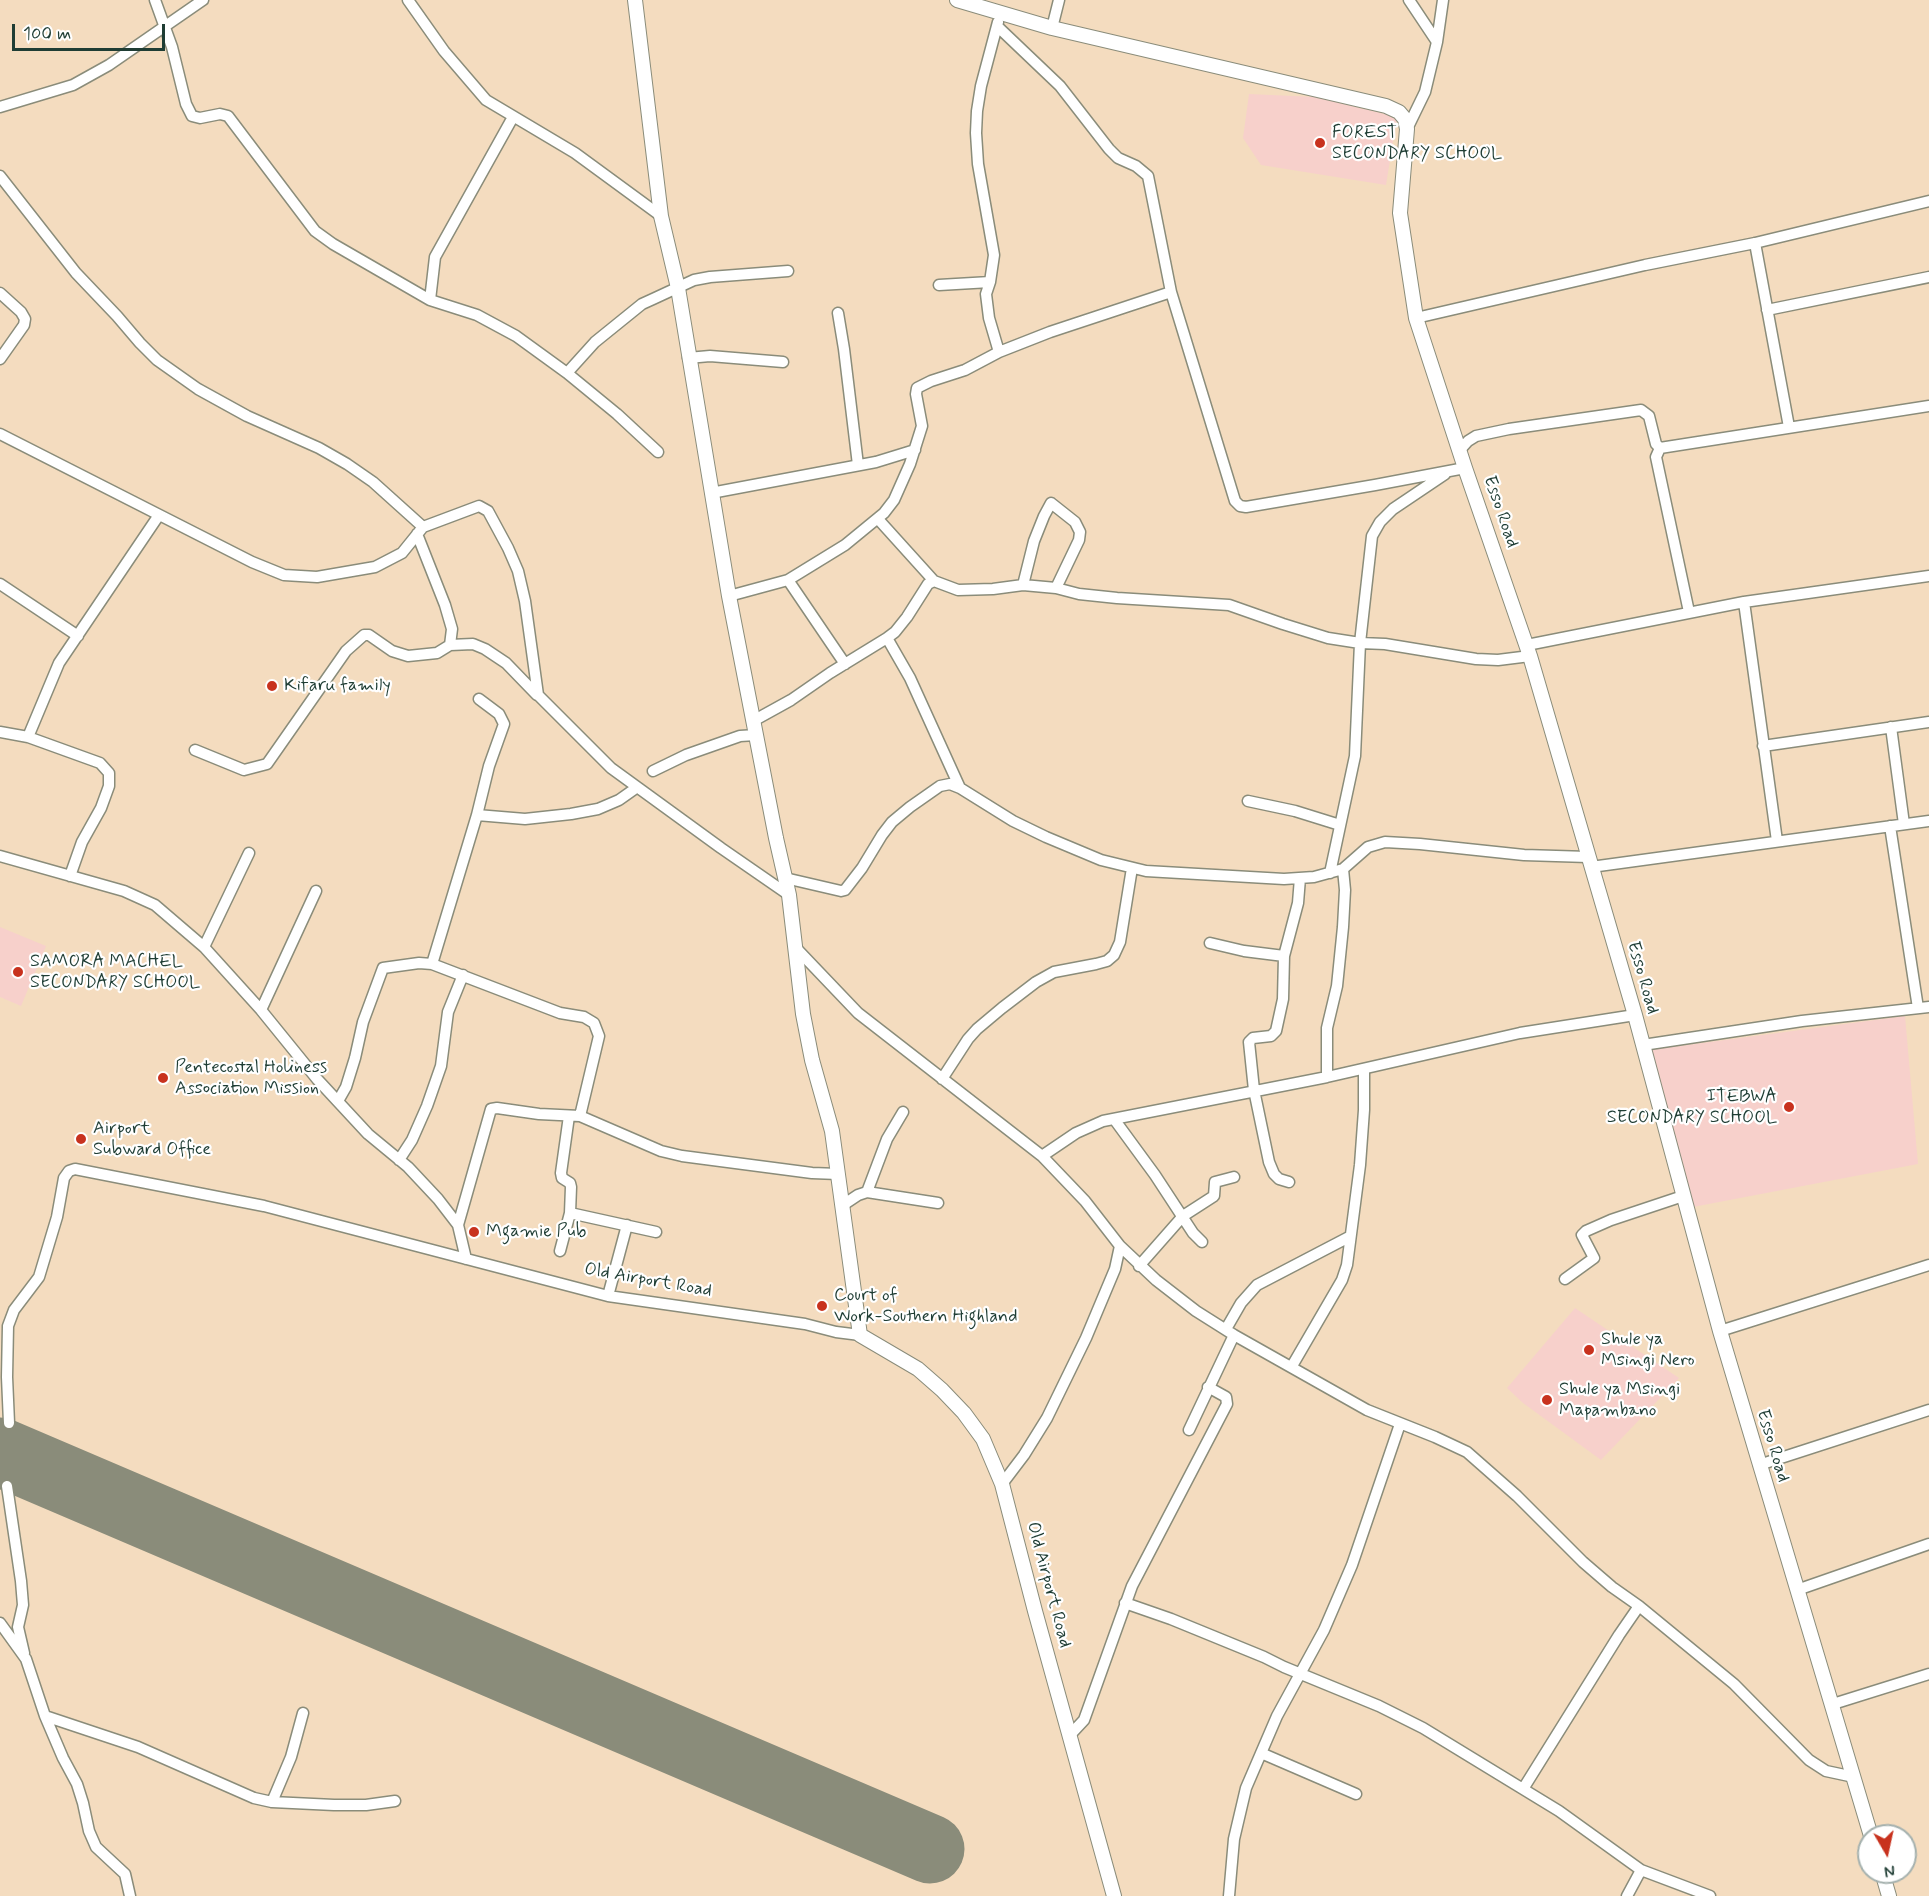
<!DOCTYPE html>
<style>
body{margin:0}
#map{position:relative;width:1929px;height:1896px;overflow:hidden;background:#f4dcbf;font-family:Mynerve,sans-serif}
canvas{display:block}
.north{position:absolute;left:1857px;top:1824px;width:60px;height:60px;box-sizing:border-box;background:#fff;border:2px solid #a5b1ae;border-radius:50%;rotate:171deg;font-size:16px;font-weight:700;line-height:24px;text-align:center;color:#1f3d34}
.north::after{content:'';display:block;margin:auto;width:21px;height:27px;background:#c8321e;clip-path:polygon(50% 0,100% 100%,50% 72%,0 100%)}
.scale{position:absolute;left:12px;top:24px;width:153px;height:27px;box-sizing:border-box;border:3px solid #1f3d34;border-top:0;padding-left:8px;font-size:18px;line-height:21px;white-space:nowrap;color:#1f3d34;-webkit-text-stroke:4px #fff;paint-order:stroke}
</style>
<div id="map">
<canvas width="1929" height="1896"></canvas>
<div class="north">N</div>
<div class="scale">100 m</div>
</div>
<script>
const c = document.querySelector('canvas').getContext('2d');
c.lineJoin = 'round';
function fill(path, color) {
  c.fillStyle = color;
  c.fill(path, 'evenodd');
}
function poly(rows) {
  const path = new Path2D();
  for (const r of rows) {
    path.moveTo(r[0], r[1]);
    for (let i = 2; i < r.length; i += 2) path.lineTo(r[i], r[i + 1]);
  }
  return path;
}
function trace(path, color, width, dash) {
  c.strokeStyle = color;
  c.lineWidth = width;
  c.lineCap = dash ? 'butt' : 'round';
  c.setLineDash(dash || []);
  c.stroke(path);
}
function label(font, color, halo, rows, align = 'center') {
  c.font = font + ' Mynerve,sans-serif';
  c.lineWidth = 4.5;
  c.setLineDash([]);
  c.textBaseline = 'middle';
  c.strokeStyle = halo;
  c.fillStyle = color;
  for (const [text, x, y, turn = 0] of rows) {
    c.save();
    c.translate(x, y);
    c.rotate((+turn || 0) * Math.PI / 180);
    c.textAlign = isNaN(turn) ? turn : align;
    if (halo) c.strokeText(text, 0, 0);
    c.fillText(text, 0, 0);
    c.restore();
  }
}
const built = poly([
 [1249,94,1315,97,1397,117,1386,185,1261,165,1243,138],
 [0,927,46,946,21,1006,0,997],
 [1905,1016,1918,1164,1693,1207,1650,1050],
 [1575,1308,1679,1378,1601,1460,1523,1403,1507,1388]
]);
const runway = poly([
 [0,1452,930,1849]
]);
const street = poly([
 [155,0,172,47,186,104,192,116,200,118,220,114,228,116,315,231,333,244,430,300,477,315,516,336,567,373,595,342,642,304,653,299,694,280,710,277,788,271],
 [408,0,444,51,486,100,575,153,661,216],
 [1409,0,1437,42],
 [997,26,1060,86,1109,149,1118,158,1136,166,1148,176,1171,292,1235,501,1240,506,1246,507,1375,485,1465,468],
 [1052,28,1059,0],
 [0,107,73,85,109,65,203,0],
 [1407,129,1425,92,1437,42,1443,0],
 [0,176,76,273,117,316,140,343,157,360,198,389,247,416,319,448,347,464,373,482,423,527],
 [1755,243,1789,427],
 [939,285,990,282],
 [0,293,21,312,25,319,24,325,0,359],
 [430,300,435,257,513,117],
 [1767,310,1929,277],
 [838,313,844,349,858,465],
 [1416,318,1645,265,1755,243,1929,201],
 [999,352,1050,332,1171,292],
 [688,358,710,356,783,362],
 [567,373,617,414,658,452],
 [0,434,252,562,284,575,317,577,375,567,402,553,423,527,479,506,488,511,508,548,518,571,525,601,538,695,611,768,721,848,789,895],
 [1459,451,1468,441,1476,436,1509,429,1641,410,1649,416,1656,444,1660,448],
 [711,493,876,462,915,450],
 [878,519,934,581],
 [417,534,445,605,452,629,450,645],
 [788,580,845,664],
 [0,584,78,636],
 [1023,585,1034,541,1044,516,1051,503,1075,522,1080,532,1079,540,1056,588],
 [729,596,788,580,845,545,884,513,894,500,910,464,922,426,916,394,917,388,931,381,965,370,999,352,989,318,986,294,990,282,994,255,978,164,976,133,977,111,981,86,998,22],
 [1744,602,1777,841],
 [1689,612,1656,457,1660,448,1929,406],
 [887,638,910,678,960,788],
 [1527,645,1744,602,1929,576],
 [753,721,791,700,830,673,887,638,895,632,907,617,928,584,934,581,958,590,993,589,1023,585,1056,588,1079,594,1117,598,1229,605,1283,624,1328,638,1360,643,1385,644,1476,659,1498,660,1530,656],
 [1891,727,1904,824],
 [0,732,28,737,100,763,109,773,109,786,101,808,82,842,70,876],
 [28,737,59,663,159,515],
 [1763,746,1929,722],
 [195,750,244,770,267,764,346,651,364,635,369,635,392,651,408,656,437,653,450,645,473,644,485,649,506,663,537,695],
 [653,771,686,755,740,736,756,735],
 [1248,801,1295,811,1340,825],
 [477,815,525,819,571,814,598,809,619,800,636,788],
 [1890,826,1918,1008],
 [0,856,124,891,155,905,204,947,261,1010,317,1079,368,1134,408,1167,438,1199,458,1225,466,1259],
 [1591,867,1929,821],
 [1330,873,1355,756,1360,643,1372,536,1380,522,1393,509,1445,474],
 [785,878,841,891,845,890,862,868,882,835,892,822,910,807,940,786,950,784,960,788,1013,821,1046,837,1101,860,1146,871,1284,879,1314,877,1343,869,1368,847,1385,842,1420,844,1524,855,1588,857],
 [1210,943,1244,951,1284,956],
 [204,947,249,853],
 [795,947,858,1013,1042,1156,1085,1201,1120,1246,1156,1280,1196,1311,1234,1335,1367,1410,1435,1437,1467,1452,1517,1496,1583,1562,1612,1587,1639,1606,1734,1684,1809,1760,1826,1771,1854,1777],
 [432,964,477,815,489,766,504,724,499,714,479,699],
 [261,1010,316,891],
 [1643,1045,1802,1021,1929,1007],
 [1327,1077,1327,1028,1337,986,1343,927,1345,890,1343,869],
 [942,1079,968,1039,977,1029,1002,1008,1036,982,1054,972,1096,964,1107,961,1114,955,1120,942,1132,868],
 [338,1101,346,1087,355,1058,363,1022,383,968,419,963,432,964,560,1013,584,1017,594,1023,599,1036,580,1116,661,1151,682,1156,812,1173,838,1174],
 [1114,1119,1155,1175,1193,1233,1202,1242],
 [1042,1156,1076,1133,1103,1121,1327,1077,1520,1033,1635,1015],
 [399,1160,412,1140,427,1106,441,1066,448,1012,463,975],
 [1289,1182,1279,1179,1274,1174,1269,1162,1254,1090,1249,1042,1253,1038,1271,1036,1276,1031,1283,999,1284,956,1298,903,1300,878],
 [867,1192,887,1139,903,1112],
 [843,1205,858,1195,867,1192,938,1203],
 [570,1213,656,1232],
 [458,1225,491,1109,497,1108,539,1114,580,1116],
 [560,1251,570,1213,571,1187,570,1183,562,1178,561,1173,569,1116],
 [1139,1266,1183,1216,1214,1196,1215,1182,1234,1177],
 [1565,1279,1594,1258,1582,1235,1586,1231,1611,1220,1683,1196],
 [608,1296,627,1225],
 [1226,1329,1241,1303,1257,1285,1349,1237],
 [1720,1331,1929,1265],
 [1292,1366,1342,1280,1347,1265,1360,1165,1364,1110,1364,1069],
 [9,1423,7,1377,8,1326,14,1310,39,1277,57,1217,64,1178,69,1171,75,1169,264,1206,608,1296,805,1324,836,1332,860,1335],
 [1189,1430,1234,1335],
 [1759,1465,1929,1410],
 [1002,1484,1024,1455,1047,1418,1086,1338,1115,1269,1120,1246],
 [7,1486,21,1581,23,1605,18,1627,24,1653],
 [1797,1590,1929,1544],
 [1125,1603,1171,1619,1264,1657,1284,1667,1379,1706,1423,1728,1559,1811,1641,1870,1710,1896],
 [0,1623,26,1659,45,1716,63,1758,77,1784,83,1803,89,1831,96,1847,125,1874,130,1896],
 [1833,1704,1929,1674],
 [45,1716,138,1747,254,1798,272,1802,334,1805,366,1805,395,1801],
 [1070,1735,1084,1720,1132,1586,1227,1404,1226,1397,1208,1387],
 [1261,1753,1356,1794],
 [1523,1789,1619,1635,1639,1606],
 [272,1802,291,1757,303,1713],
 [1229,1896,1234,1839,1246,1788,1277,1716,1324,1630,1352,1565,1400,1424],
 [1627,1896,1641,1870]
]);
const secondary = poly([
 [635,0,661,216,678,288,729,596,776,838,789,895,803,1014,812,1060,832,1131,860,1335,918,1369,942,1390,964,1413,983,1439,1002,1484,1035,1611,1114,1896],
 [957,0,1052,28,1386,106,1399,112,1405,119,1407,129,1400,213,1416,318,1465,468,1530,656,1635,1015,1720,1331,1871,1836],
 [1882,1872,1889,1896]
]);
const markers = [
 [1320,143,6,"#c8321e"],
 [272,686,6,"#c8321e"],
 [18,972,6,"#c8321e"],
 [163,1078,6,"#c8321e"],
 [1789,1107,6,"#c8321e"],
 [81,1139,6,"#c8321e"],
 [474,1232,6,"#c8321e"],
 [822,1306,6,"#c8321e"],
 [1589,1350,6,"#c8321e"],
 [1547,1400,6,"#c8321e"]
];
const poiNames = [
 ["FOREST",1332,133],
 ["SECONDARY SCHOOL",1332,154],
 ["Kifaru family",284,686],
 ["SAMORA MACHEL",30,962],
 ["SECONDARY SCHOOL",30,983],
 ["Pentecostal Holiness",175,1068],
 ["Association Mission",175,1089],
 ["ITEBWA",1777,1097,"right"],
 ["SECONDARY SCHOOL",1777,1118,"right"],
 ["Airport",93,1129],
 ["Subward Office",93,1150],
 ["Mgamie Pub",486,1232],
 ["Court of",834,1296],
 ["Work-Southern Highland",834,1317],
 ["Shule ya",1601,1340],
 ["Msingi Nero",1601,1361],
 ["Shule ya Msingi",1559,1390],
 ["Mapambano",1559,1411]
];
const streetNames = [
 ["Esso Road",1500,512,71],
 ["Esso Road",1642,978,74],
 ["Old Airport Road",648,1281,10],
 ["Esso Road",1772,1446,73],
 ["Old Airport Road",1048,1585,75]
];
fill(built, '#f7d0cb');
trace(runway, '#8a8c7a', 69);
trace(street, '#8a8c7a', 13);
trace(secondary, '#8a8c7a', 16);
trace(street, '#fff', 10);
trace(secondary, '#fff', 14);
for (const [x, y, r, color] of markers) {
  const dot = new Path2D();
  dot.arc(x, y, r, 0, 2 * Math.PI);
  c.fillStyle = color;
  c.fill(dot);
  trace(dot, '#fff', 2);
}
label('18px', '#1f3d34', '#fff', poiNames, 'left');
label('18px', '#1f3d34', '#fff', streetNames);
</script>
